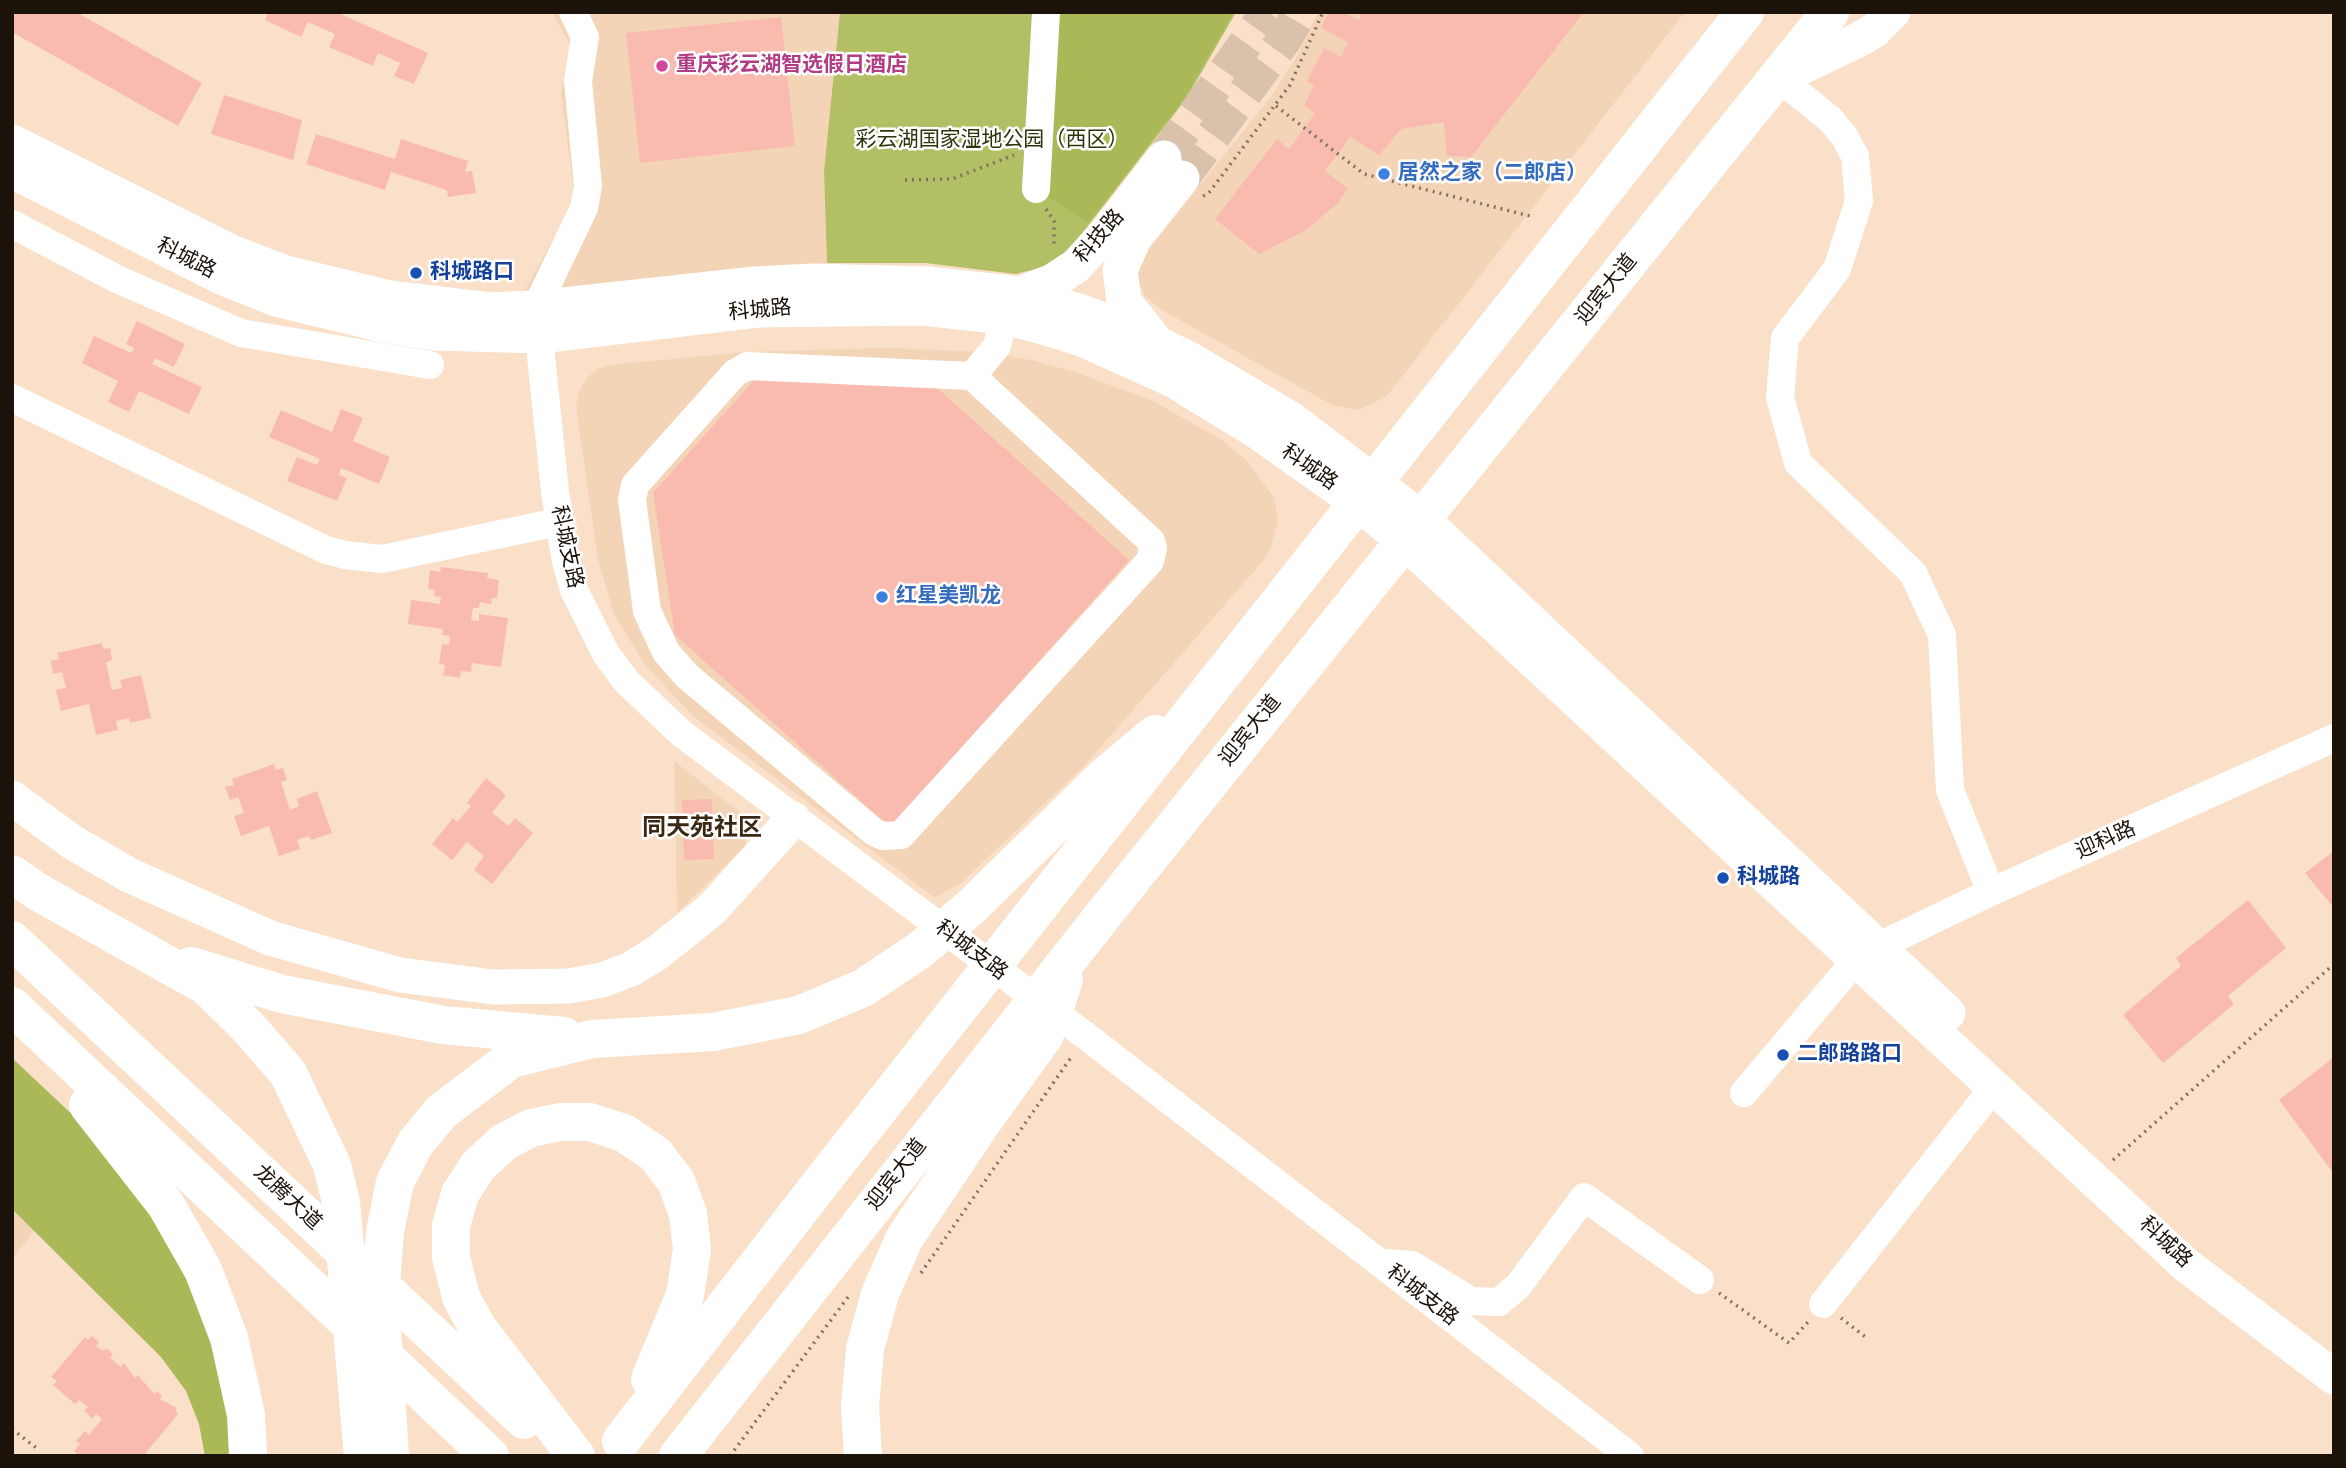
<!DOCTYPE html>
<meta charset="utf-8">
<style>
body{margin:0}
#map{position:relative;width:2346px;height:1468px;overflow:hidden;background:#fae0c8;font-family:"Roboto Condensed",sans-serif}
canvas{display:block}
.frame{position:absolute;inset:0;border:14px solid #1b1209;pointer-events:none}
</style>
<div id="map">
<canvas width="2346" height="1468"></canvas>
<div class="frame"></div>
</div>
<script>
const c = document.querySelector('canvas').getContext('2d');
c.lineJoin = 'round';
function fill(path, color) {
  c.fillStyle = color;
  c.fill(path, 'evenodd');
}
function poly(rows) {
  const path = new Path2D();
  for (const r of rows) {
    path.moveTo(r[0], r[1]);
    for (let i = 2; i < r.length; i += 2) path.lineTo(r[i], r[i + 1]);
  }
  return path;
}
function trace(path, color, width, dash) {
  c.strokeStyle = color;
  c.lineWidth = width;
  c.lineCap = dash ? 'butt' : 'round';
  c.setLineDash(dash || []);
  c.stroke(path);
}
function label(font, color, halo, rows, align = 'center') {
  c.font = font + ' "Roboto Condensed","Noto Sans SC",sans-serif';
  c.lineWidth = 5;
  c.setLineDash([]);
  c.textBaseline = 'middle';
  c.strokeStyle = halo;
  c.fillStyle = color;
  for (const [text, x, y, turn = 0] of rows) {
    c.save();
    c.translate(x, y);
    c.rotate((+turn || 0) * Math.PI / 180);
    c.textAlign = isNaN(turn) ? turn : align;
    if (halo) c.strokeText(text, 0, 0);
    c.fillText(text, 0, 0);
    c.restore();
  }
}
const built = poly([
 [552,12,840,12,824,171,827,263,595,286,525,290,564,219,574,194,561,91,570,59,570,45],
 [1318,12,1685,12,1386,397,1358,410,1332,405,1162,310,1144,295,1137,277,1145,254,1273,94,1298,54],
 [887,348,984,352,1031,360,1075,372,1153,401,1222,440,1247,461,1274,498,1278,522,1270,550,1262,562,1085,765,961,883,935,898,693,716,645,665,614,614,598,559,576,406,579,391,587,378,597,369,610,365,745,352],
 [674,761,742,814,746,845,677,913],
 [12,1209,35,1230,12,1259]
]);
const green = poly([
 [840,12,1236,12,1186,99,1070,249,1055,264,1016,274,925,263,827,263,824,171]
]);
const forest = poly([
 [1053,12,1233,12,1184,98,1088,223,1042,193],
 [12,1058,108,1148,208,1304,238,1456,205,1456,199,1424,186,1391,161,1357,12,1209]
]);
const building = poly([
 [12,12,76,12,202,83,178,126,12,32],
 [268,12,336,12,428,53,414,84,394,76,400,63,378,53,373,66,329,47,335,34,308,22,301,37,265,20],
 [1329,12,1344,12,1359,20,1361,16,1354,12,1584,12,1471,157,1447,156,1444,122,1401,129,1379,155,1350,137,1325,171,1348,189,1337,204,1306,230,1259,254,1215,219,1277,139,1289,149,1315,113,1304,106,1314,85,1307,81,1324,48,1341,57,1348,42,1321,28],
 [781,17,795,146,640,163,626,33],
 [224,95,302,120,293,160,211,134],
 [316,134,395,159,401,139,468,161,465,172,472,171,476,193,448,197,447,190,391,172,385,190,306,164],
 [137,321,185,344,174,367,155,358,152,364,202,387,189,414,139,391,129,412,108,402,118,381,82,363,94,336,131,353,134,348,126,344],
 [756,378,935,386,1129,560,890,827,675,635,653,493],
 [341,409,363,418,353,441,390,457,379,484,341,468,339,475,347,478,337,501,287,481,297,457,317,465,320,459,269,437,281,410,332,432],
 [441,567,488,573,487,578,499,580,497,598,492,598,491,604,480,602,479,608,473,608,471,620,479,621,479,614,508,618,501,667,472,663,471,672,461,671,460,678,443,675,445,665,439,664,442,644,449,645,450,636,442,635,443,629,408,624,411,600,440,604,441,597,434,596,435,590,428,589,430,570,440,572],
 [102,643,103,649,110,648,112,660,106,662,112,690,122,688,120,680,141,675,151,718,130,723,129,718,116,721,118,730,96,735,89,704,61,711,56,690,66,688,62,672,53,674,51,661,59,659,57,653],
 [274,764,276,770,283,768,287,780,281,782,290,810,299,806,297,799,317,791,332,833,311,840,309,836,297,840,300,849,279,856,269,826,241,836,234,816,244,813,238,797,230,800,225,787,234,785,232,779],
 [486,778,506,795,492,813,509,826,515,818,533,833,492,884,474,870,484,856,467,842,452,860,432,844,453,818,457,822,471,806,467,803],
 [712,799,714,859,684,860,682,800],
 [2334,851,2334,908,2305,873],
 [2248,900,2286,948,2228,996,2234,1004,2163,1063,2123,1015,2181,966,2176,958],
 [2334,1057,2334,1174,2279,1100],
 [91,1336,99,1342,96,1346,103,1351,106,1348,113,1354,110,1358,121,1367,124,1363,135,1378,138,1375,154,1394,157,1391,162,1396,160,1399,177,1408,175,1411,178,1414,143,1456,79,1456,74,1451,80,1444,76,1441,85,1431,89,1435,102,1419,96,1414,93,1419,84,1411,88,1407,79,1400,75,1404,53,1385,57,1381,51,1377,85,1337,88,1340]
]);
const majorTunnel = poly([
 [1164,158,1268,12],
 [1182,178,1284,40,1300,12]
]);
const path = poly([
 [1276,106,1364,174,1530,216],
 [905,180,952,179,1014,155],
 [1203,196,1208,194,1290,85,1323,12],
 [1046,209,1054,221,1054,247],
 [2113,1160,2334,964],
 [921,1273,1072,1056],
 [1719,1293,1789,1343,1808,1322],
 [1841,1318,1868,1339],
 [12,1429,39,1450],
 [730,1456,848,1297]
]);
const minor = poly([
 [573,12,585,37,578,81,588,186,584,208,536,308,555,491,565,557,574,590,606,654,627,682,681,733,1086,1036,1630,1456],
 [1779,78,1831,120,1844,136,1855,156,1859,201,1837,269,1785,338,1780,397,1798,463,1913,573,1942,635,1950,790,1991,892],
 [1036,189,1046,12],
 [12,224,119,280,241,333,430,365],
 [747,366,972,376,1151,541,1153,548,1150,561,901,835,883,836,874,832,687,676,666,652,647,611,632,500,635,485,735,373,747,366],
 [972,376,997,346,1004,317],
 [12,398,326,550,345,555,382,559,558,522],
 [1879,946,1991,892,2334,738],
 [1744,1093,1856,960],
 [1385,1263,1412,1265,1471,1301,1499,1302,1518,1286,1584,1197,1700,1280],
 [1823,1304,1994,1087]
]);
const major = poly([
 [1779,78,1860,39,1875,30,1893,12],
 [12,142,231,252,286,273,390,298,490,310,536,308,755,284,812,281,927,284,1020,294,1082,312,1134,332,1191,360,1291,419,1422,519,1948,1013],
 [12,171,221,277,276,299,383,325,433,333,540,336,757,310,923,308,1004,317,1036,325,1082,339,1173,380,1255,430,1358,503,1404,541,2186,1265,2334,1377],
 [1020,294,1053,281,1076,266,1108,231,1164,158],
 [1154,339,1124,301,1120,270,1135,237,1182,178],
 [12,798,72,842,129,875,270,938,400,975,493,987,568,986,602,980,631,969,657,953,712,909,793,819]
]);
const highway = poly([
 [12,874,38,892,206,986,248,1027,288,1073,332,1165,341,1202,363,1456],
 [12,940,524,1420],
 [191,966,282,994,443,1025,564,1036],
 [12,1006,490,1456],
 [88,1105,166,1205,203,1270,229,1338,246,1415,248,1456],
 [621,1441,823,1180,1745,12],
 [390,1456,380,1298,385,1232,395,1182,415,1144,441,1112,511,1059,592,1039,713,1032,799,1015,863,988,920,950,970,908,1105,776,1155,734],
 [576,1456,477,1327,461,1297,451,1257,451,1226,460,1194,478,1166,504,1142,531,1128,560,1122,590,1122,624,1133,655,1154,676,1181,688,1214,692,1249,685,1295,650,1379],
 [678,1456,1100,919,1830,12],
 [863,1456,860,1406,865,1349,880,1294,904,1239,981,1124,1045,1035,1064,980]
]);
const markers = [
 [662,66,7,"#d1479c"],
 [1384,174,7,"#3f7fe0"],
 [416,273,7,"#1a4fb4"],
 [882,597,7,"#3f7fe0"],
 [1723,878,7,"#1a4fb4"],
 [1783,1055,7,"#1a4fb4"]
];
const hotelNames = [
 ["重庆彩云湖智选假日酒店",676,66]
];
const parkNames = [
 ["彩云湖国家湿地公园（西区）",992,141]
];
const shopNames = [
 ["居然之家（二郎店）",1398,174],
 ["红星美凯龙",896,597]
];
const streetNames = [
 ["科技路",1100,237,-49],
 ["科城路",186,259,27],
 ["迎宾大道",1607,290,-51],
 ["科城路",760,311,-5],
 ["科城路",1309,468,35],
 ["科城支路",566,547,78],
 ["迎宾大道",1251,731,-51],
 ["迎科路",2106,841,-24],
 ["科城支路",971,951,37],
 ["迎宾大道",897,1175,-52],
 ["龙腾大道",287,1198,43],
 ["科城路",2165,1243,43],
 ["科城支路",1422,1296,38]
];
const transitNames = [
 ["科城路口",430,273],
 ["科城路",1737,878],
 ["二郎路路口",1797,1055]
];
const quarterNames = [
 ["同天苑社区",702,829]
];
fill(built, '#f4d4b7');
fill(green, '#b2bf65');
fill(forest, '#abb857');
fill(building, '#f9bbaf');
trace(majorTunnel, '#d9c1ab', 35, [35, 18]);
trace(path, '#837262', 3.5, [2, 5]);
trace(minor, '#fff', 28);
trace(major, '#fff', 35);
trace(highway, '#fff', 38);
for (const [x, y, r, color] of markers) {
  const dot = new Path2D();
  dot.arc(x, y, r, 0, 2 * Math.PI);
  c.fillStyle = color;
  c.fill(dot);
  trace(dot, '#fff', 2.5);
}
label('bold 21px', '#b23c85', '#fff', hotelNames, 'left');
label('21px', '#2f340a', '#fff', parkNames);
label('bold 21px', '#366cbe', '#fff', shopNames, 'left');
label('21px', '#1b1209', '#fff', streetNames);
label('bold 21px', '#164399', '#fff', transitNames, 'left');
label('bold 24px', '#3b2814', '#fff', quarterNames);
</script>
